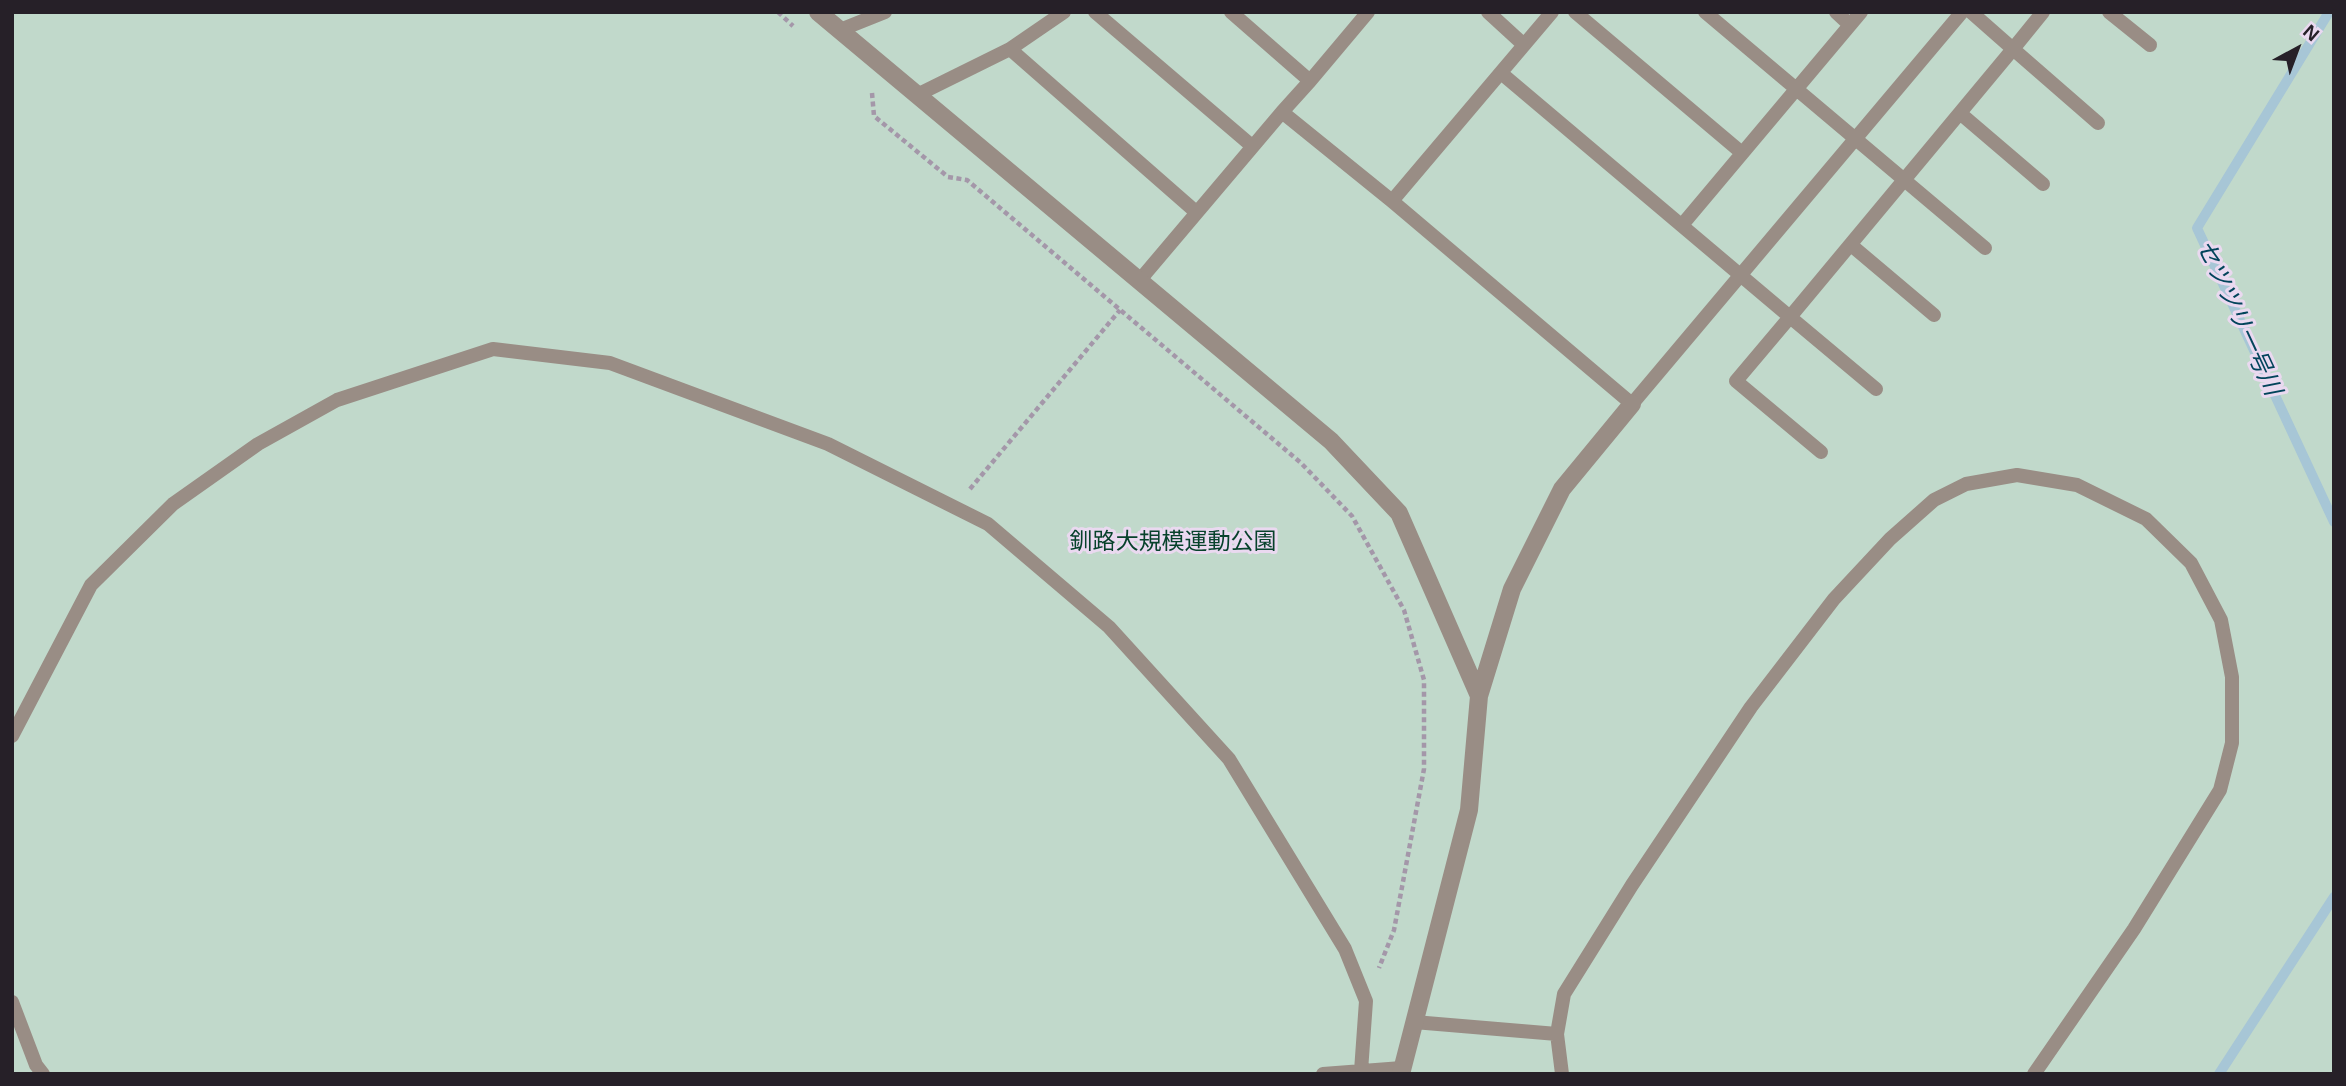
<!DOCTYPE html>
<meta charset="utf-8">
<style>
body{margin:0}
#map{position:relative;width:2346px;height:1086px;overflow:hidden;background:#ead9f0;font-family:Helvetica,sans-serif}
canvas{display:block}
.frame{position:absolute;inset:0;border:14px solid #262028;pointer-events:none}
.north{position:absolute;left:2262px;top:14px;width:70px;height:70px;-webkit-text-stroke:5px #ead9f0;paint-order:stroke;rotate:41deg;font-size:19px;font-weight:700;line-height:28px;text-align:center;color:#262028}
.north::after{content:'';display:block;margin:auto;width:24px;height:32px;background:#262028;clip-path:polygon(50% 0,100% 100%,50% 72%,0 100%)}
</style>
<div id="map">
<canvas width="2346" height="1086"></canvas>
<div class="frame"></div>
<div class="north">N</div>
</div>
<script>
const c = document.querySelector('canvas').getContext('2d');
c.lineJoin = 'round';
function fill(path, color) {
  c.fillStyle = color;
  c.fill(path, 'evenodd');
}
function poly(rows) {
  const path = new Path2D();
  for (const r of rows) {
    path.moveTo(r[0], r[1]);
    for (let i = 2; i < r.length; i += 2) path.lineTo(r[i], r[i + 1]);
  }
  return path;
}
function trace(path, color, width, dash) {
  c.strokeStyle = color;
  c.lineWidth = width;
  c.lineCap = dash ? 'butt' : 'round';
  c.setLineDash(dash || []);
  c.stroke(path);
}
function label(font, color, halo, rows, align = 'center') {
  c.font = font + ' Helvetica,"Noto Sans JP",sans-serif';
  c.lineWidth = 6;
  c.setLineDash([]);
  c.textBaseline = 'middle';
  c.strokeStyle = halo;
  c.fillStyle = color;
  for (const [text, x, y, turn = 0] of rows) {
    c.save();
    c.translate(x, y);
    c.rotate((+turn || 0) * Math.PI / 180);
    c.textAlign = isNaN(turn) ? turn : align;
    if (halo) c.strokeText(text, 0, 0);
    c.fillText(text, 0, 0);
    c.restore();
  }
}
const green = poly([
 [12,12,2334,12,2334,1074,12,1074]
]);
const stream = poly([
 [2329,12,2197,228,2334,522],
 [2219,1074,2334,897]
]);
const path = poly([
 [778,12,793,26],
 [872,93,874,116,948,177,967,180,1301,463,1352,516,1404,610,1424,680,1424,769,1394,930,1379,968],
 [970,489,1120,310]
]);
const service = poly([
 [1095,12,1252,146],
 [1231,12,1310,81,1282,112],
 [1488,12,1524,45],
 [1575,12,1742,153],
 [1705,12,1985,248],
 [1836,12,1850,25],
 [2043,12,2013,49,2098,123],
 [2109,12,2150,45],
 [840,30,885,12],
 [1010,49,1196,212],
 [1501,73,1790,317,2013,49,1971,12],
 [1310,81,1368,12],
 [917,95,1010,49,1064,12],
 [1961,114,2043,184],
 [1392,201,1552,12],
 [1682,225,1861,12],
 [1851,245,1934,315],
 [1139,281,1282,112,1392,201,1632,404,1962,12],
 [1821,452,1736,381,1790,317,1876,389],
 [12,736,91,585,173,504,258,444,337,400,493,349,610,363,828,444,988,524,1109,627,1229,759,1345,949,1366,1001,1361,1071],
 [12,1002,36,1065,43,1074],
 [1414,1022,1557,1034],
 [1323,1074,1402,1068],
 [1562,1074,1557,1034,1564,994,1632,885,1751,707,1834,599,1890,539,1934,500,1966,484,2017,475,2077,485,2146,519,2191,563,2221,620,2232,677,2232,743,2220,790,2134,929,2034,1074]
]);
const tertiary = poly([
 [818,12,1331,441,1399,513,1479,696],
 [1401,1074,1469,810,1479,696,1512,589,1562,489,1632,404]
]);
const parkNames = [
 ["釧路大規模運動公園",1173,543]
];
const waterNames = [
 ["セツツリ一号川",2238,318,65]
];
fill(green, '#c1d9cb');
trace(stream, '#a7c6d6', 10);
trace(path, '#a497a9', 4.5, [5, 3.5]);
trace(service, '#998d85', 14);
trace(tertiary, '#998d85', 18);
label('23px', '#07422b', '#ead9f0', parkNames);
label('italic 24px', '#02445b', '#ead9f0', waterNames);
</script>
